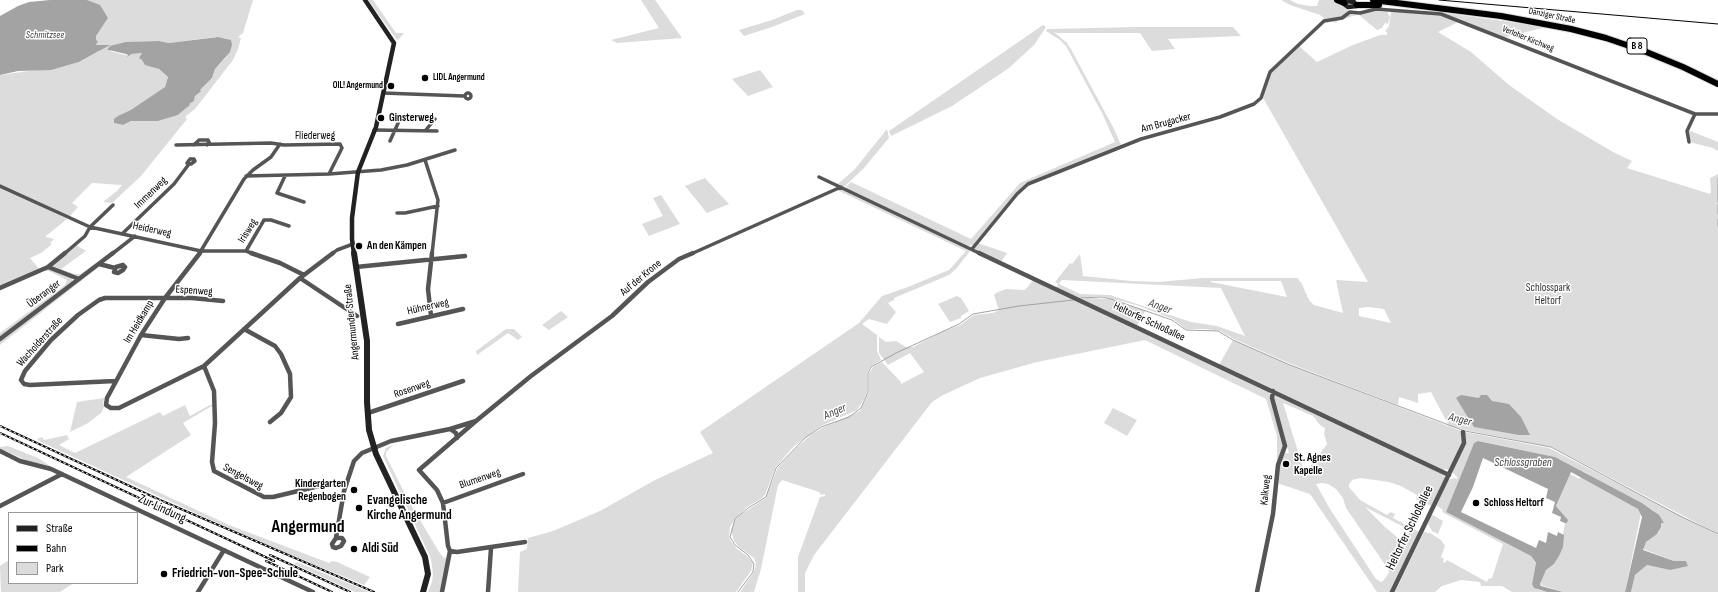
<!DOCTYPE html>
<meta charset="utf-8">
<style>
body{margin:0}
#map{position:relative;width:1718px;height:592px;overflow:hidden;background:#fff;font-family:"Sofia Sans Condensed",sans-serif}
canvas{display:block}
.legend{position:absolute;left:8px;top:512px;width:130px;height:72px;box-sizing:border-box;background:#fff;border:1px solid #999;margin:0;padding:5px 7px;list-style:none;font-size:12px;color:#000}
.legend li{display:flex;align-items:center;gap:8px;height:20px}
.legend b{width:20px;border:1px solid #999}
</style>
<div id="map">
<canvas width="1718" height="592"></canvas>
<ul class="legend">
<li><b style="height:5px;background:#222"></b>Straße</li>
<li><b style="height:5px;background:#000"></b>Bahn</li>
<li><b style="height:11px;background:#dcdcdc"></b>Park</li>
</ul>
</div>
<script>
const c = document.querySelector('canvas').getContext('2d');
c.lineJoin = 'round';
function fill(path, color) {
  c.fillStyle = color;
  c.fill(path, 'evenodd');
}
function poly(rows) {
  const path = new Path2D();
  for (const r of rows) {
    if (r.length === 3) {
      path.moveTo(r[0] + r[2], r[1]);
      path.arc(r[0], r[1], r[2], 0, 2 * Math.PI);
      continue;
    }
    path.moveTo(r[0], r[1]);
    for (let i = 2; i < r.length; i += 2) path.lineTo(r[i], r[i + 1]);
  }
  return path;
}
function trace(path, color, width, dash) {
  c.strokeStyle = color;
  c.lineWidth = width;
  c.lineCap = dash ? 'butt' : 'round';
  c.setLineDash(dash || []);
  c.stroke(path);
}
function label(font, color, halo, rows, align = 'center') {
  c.font = font + ' "Sofia Sans Condensed",sans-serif';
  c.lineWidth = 3;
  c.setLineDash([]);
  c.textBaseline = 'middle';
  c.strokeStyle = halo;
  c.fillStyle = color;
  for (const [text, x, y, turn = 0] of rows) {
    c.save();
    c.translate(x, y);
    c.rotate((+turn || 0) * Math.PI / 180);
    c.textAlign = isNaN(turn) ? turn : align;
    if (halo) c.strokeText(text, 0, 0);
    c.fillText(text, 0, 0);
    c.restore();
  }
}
const green = poly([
 [87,0,253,0,243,33,238,37,241,38,238,49,233,60,195,109,185,117,187,119,141,176,112,203,103,202,118,190,122,185,92,183,72,203,78,207,69,217,0,185,0,75,65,66,79,62,100,51,96,45,98,41,96,40,96,36,108,18,98,5],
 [215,37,228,39,226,57,215,69,212,78,200,90,199,93,195,96,194,101,188,104,185,109,178,115,158,121,131,121,123,125,114,123,165,87,168,77,159,69,153,67,140,58,142,53,132,54,129,56,110,51,133,42,159,41,169,43],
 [368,0,373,0,396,33,404,33,399,39,397,40],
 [641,0,655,0,682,38,617,43,611,40,659,28],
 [1281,0,1290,0,1298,4,1310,6,1317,6,1319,0,1336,0,1348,9,1348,12,1346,15,1320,23,1324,18,1320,15,1290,5],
 [797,10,802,10,805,14,772,27,744,36,739,30,772,20],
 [1370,10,1387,12,1390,17,1388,24,1385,23,1382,28,1377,30,1359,15,1352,16,1345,19,1338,20,1336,23,1332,21,1350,14],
 [1391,12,1445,13,1546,27,1503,38,1460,21,1438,32,1471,52,1509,85,1557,119,1613,152,1632,161,1627,168,1710,194,1711,192,1710,178,1718,174,1718,534,1552,447,1475,432,1449,426,1431,392,1418,394,1418,403,1399,397,1398,405,1291,364,1234,339,1220,331,1205,329,1186,329,1173,319,1136,305,1102,296,1078,298,1056,288,1058,284,1055,282,1070,263,1072,264,1080,254,1083,276,1132,281,1158,282,1203,278,1298,278,1299,281,1301,282,1309,300,1314,305,1343,313,1336,280,1368,282,1262,96,1268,76,1299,46,1317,62,1353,45,1380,35,1387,35,1387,32,1385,31,1389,26],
 [1062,280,1221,288,1245,336,1217,326,1191,322,1110,295,1080,294,1059,284],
 [1210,281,1281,281,1287,297,1211,282],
 [1368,307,1384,309,1391,323,1359,316,1359,308],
 [1043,25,1046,27,1034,45,1009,68,952,106,891,136,889,131],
 [1136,27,1233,27,1241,36,1168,39,1175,49,1152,51,1140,33,1057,33,1054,32,1067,43,1072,51,1114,129,1121,145,1027,184,974,245,968,246,847,189,846,187,851,182,971,239,1020,183,1115,142,1103,115,1066,46,1060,40,1046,31,1047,29],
 [760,70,773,87,748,96,732,79],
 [887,129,889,138,863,169,844,187,838,184,855,169],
 [1688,130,1718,142,1718,151,1713,148,1693,143,1689,139],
 [705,178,714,188,729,204,707,213,685,186],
 [0,186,67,219,46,236,46,237,54,239,50,243,52,244,41,253,30,258,40,270,0,287],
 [841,189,970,251,956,269,949,275,894,298,894,300,888,303,896,312,887,324,869,319,862,324,877,335,877,351,881,360,870,367,867,373,867,392,864,399,857,410,821,426,793,447,775,468,765,495,762,498,747,507,735,519,730,527,729,536,730,540,737,549,747,556,753,563,751,571,736,592,518,592,520,552,527,549,528,538,553,531,600,511,655,480,713,453,700,432,859,323,882,296,908,287,949,270,966,251,837,190],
 [661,195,680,224,649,236,642,224,663,216,653,198],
 [978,243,1007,253,1001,262,976,250,974,248],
 [76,245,86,251,61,269,74,274,80,274,99,261,80,275,77,276,54,268,53,266],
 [99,265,100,266,0,345,0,341],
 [47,269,52,269,71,277,73,281,71,283,0,337,0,333,65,285,67,280,49,271,43,271,1,288],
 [1034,279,1269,392,1284,444,1277,468,1277,436,1266,399,1145,340,1037,362,980,378,943,395,932,402,814,555,805,573,805,592,798,592,798,557,820,497,825,496,825,494,821,495,819,492,813,490,782,480,778,485,761,569,754,592,740,592,754,572,756,564,754,558,739,547,734,541,731,529,736,519,743,513,766,498,777,469,782,463,795,449,812,434,822,428,860,411,869,392,869,373,874,366,882,362,901,382,901,384,924,372,910,353,888,365,879,353,879,337,886,342,896,341,906,347,913,347,942,332,960,325,974,315,993,313,999,310,994,295,996,293,1006,289,1025,290],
 [957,296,961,298,969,311,961,316,961,318,950,322,938,304],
 [1087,298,1111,299,1145,311,1137,326,1081,299],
 [561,311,568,317,549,330,542,325],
 [506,329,514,329,522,337,518,340,508,333,477,355,476,351],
 [1233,340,1290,365,1461,431,1463,440,1449,470,1445,469,1443,471,1219,365],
 [1275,395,1441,472,1445,477,1431,506,1416,499,1417,495,1401,486,1389,482,1360,478,1352,480,1349,484,1349,487,1360,500,1387,515,1390,512,1395,514,1393,518,1419,532,1390,592,1377,592,1310,494,1277,483,1279,466,1285,453,1289,453,1273,398],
 [1283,403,1313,416,1320,425,1325,428,1324,434,1327,444,1306,472,1304,471],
 [1322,483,1328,484,1336,489,1343,498,1346,508,1388,569,1389,573,1383,581,1381,582,1376,579,1330,509,1316,484],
 [1365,507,1410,530,1404,543,1385,527],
 [104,398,103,404,104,407,101,413,88,423,70,432,77,402],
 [212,404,212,406,183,423,191,435,126,477,229,525,329,563,332,561,337,562,370,577,364,585,259,542,171,502,41,442,37,439,42,437,44,440,67,435,69,439,59,445,75,453,160,412,163,416,185,405,190,416],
 [1113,408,1137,420,1127,436,1104,423],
 [1465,432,1549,448,1718,535,1718,592,1631,592,1635,575,1647,565,1670,570,1688,565,1685,561,1674,561,1643,549,1646,542,1659,532,1661,523,1664,523,1654,511,1642,503,1555,457,1479,441,1474,443,1446,512,1531,556,1536,564,1532,584,1538,590,1547,592,1512,592,1502,586,1481,586,1480,582,1461,580,1442,586,1435,592,1395,592,1424,532,1430,533,1441,540,1445,546,1441,557,1444,559,1443,562,1445,563,1447,560,1487,582,1488,579,1492,578,1503,544,1442,512,1443,510,1436,505,1448,480,1454,478,1457,479,1457,477,1452,472,1465,442],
 [394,444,386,452,386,456,407,498,439,552,444,558,449,557,442,592,428,592,432,582,433,574,431,559,383,456,386,448],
 [8,446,38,458,53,468,30,462,6,451,0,450,0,447],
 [1570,474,1579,479,1581,477,1612,493,1636,507,1641,513,1625,592,1563,592,1541,585,1541,580,1546,570,1554,564,1559,556,1565,523,1568,522,1567,519,1556,506],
 [1431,514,1443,521,1438,534,1432,531,1428,524],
 [9,560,9,583,74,583,60,592,1,592,0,566],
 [297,562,369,592,355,592,294,564]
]);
const water = poly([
 [50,0,87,0,100,5,108,18,96,36,96,40,98,41,96,45,110,45,79,62,51,70,18,71,0,75,0,16,18,6,29,2],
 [218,37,231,40,232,45,230,52,215,69,212,78,200,90,201,91,199,93,195,96,194,101,189,104,190,105,185,109,178,115,158,121,131,121,123,125,114,123,114,119,118,116,131,110,159,91,165,87,168,77,159,69,145,65,142,60,139,58,142,53,132,54,127,57,128,55,126,54,109,50,107,50,110,46,126,42,159,41,169,43],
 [1461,395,1479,398,1481,395,1487,395,1492,401,1509,404,1521,417,1530,435,1519,435,1474,427,1456,398],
 [1478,441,1555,457,1642,503,1659,515,1664,523,1661,523,1661,527,1657,534,1646,542,1643,550,1674,561,1686,561,1688,566,1670,570,1647,565,1635,575,1631,592,1625,592,1642,517,1638,509,1571,472,1556,506,1568,520,1567,523,1565,523,1560,521,1561,517,1552,513,1555,502,1546,498,1548,489,1483,458,1473,487,1461,512,1536,548,1539,540,1546,543,1548,532,1557,536,1558,532,1564,535,1563,547,1559,556,1554,564,1546,570,1540,584,1541,586,1563,592,1547,592,1534,588,1532,584,1536,563,1531,556,1446,512,1474,443]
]);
const stream = poly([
 [1718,178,1718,202],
 [1718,205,1718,214],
 [1718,219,1718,226],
 [1080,298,1102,297,1111,299,1172,320,1186,330,1218,331,1233,340,1290,365,1462,430],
 [1465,431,1551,447,1680,516,1718,534],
 [738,592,753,572,754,564,748,555,735,545,730,537,735,519,748,508,766,497,776,468,805,438,821,427,849,417,861,408,868,392,868,373,871,367,896,353,959,324,973,314,1019,306,1073,300]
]);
const minorFar1 = poly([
 [1350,12,1360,13,1376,9,1441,14,1695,114,1718,114],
 [468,96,3],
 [383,93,464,96],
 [374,130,437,131],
 [425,131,435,119],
 [390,141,399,121],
 [1689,142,1687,131,1695,114],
 [176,145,271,143,284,145,340,144,342,148,329,174],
 [194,145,199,140,208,140,209,142,207,145],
 [190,159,194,159,195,161,191,164,187,163,190,159],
 [425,160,438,200,432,254],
 [246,176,329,174,381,170,407,165,455,150],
 [285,176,277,193,304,202],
 [819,177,981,254],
 [0,186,90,227,201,251,246,251,254,254],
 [397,213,405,213,438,206],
 [123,233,174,184,189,164],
 [972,249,1017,194,1028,184,1141,139,1220,117,1254,104,1261,98,1270,72,1324,21,1342,18,1350,12],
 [246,251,264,220,271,220,289,226],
 [64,254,85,236,90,227,113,205],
 [112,254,135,236],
 [199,254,244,179,253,170,271,157,280,144],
 [332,254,337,250,353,244],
 [691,254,841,187]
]);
const minor = poly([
 [200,253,165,298,141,335,107,398,106,405,111,408,119,408,204,366,300,278,333,253],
 [251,253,280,263,304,275],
 [979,253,1449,475],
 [99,264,115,268],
 [123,265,125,267,123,270,118,273,114,272,116,267,123,265],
 [48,267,65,253],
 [356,267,465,256],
 [300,278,357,316],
 [0,288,48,267,79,279],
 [431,316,428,289,432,253],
 [398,324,463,309],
 [244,329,275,346,281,354,290,374,291,397,281,413,270,422],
 [141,335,179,339,188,338],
 [0,339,113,253],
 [204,366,214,391,215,423,212,462,214,471,264,497,273,497,319,486,346,482],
 [115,381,30,385,24,384,21,380,25,371,51,340,78,315,99,300,105,298,192,298,223,301],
 [368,413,463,381],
 [450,429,456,433,457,438],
 [0,451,20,461,51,469,313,592],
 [443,503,523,474],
 [0,506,62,474],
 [336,538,342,538,344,541,341,546,336,548,333,547,332,544,336,538],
 [336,538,344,491,354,461,362,453,391,441,450,429,476,421,531,376,612,316,648,282,679,259,693,253],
 [450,551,457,552,525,542],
 [198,592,224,550],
 [442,592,450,551,448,546,443,503,437,490,419,470,476,421],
 [488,592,491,548],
 [1257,592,1273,514,1278,465,1285,446,1272,398,1273,391],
 [1392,592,1464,443,1463,432]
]);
const secondaryFar1 = poly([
 [1345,1,1354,2,1357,6,1348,7,1344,4,1345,1],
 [354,254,352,239,352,218,358,172,376,127,394,43,365,0]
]);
const secondary = poly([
 [354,253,367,341,367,402,369,430,376,454,425,557,428,574,423,592]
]);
const trunk = poly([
 [1337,0,1344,3],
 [1373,0,1501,16,1571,29,1606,38,1644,51,1683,67,1718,84],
 [1357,5,1379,5]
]);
const tram = poly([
 [1439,0,1718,24]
]);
const rail = poly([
 [0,426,160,500,374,592],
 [0,433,274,561],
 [270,555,350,592],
 [266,561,332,592]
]);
const markers = [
 [425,78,4,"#000"],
 [391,86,4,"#000"],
 [381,118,4,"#000"],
 [359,246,4,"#000"],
 [1286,464,4,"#000"],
 [354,490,4,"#000"],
 [1476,503,4,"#000"],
 [359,508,4,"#000"],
 [354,549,4,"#000"],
 [164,574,4,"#000"]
];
const farStreetnames = [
 ["Danziger Straße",1552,16,12],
 ["Verloher Kirchweg",1528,39,22]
];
const farPoinames = [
 ["LIDL Angermund",433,78],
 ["OIL! Angermund",383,86,"right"]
];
const farWaternames = [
 ["Schmitzsee",45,35]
];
const shields = [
 [1637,46,20]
];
const shieldNames = [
 ["B 8",1637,46]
];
const poiNames = [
 ["Ginsterweg",389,118],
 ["An den Kämpen",367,246],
 ["St. Agnes",1294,458],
 ["Kapelle",1294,471],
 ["Kindergarten",346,484,"right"],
 ["Regenbogen",346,497,"right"],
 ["Schloss Heltorf",1484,503]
];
const streetNames = [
 ["Am Brugacker",1166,123,-15],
 ["Fliederweg",315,136],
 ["Immenweg",151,193,-44],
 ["Heiderweg",152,230,12],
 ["Irisweg",248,231,-58],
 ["Auf der Krone",641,278,-40],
 ["Espenweg",194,291,4],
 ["Überanger",44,294,-37],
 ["Hühnerweg",428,307,-13],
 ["Im Heidkamp",139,322,-59],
 ["Angermunder Straße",352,322,-96],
 ["Heltorfer Schloßallee",1149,322,25],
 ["Wacholderstraße",40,342,-48],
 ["Rosenweg",412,389,-19],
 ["Sengelsweg",243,477,28],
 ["Blumenweg",480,479,-19],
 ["Kalkweg",1266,490,-84]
];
const parkNames = [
 ["Schlosspark",1548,288],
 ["Heltorf",1548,301]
];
const waterNames = [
 ["Anger",1160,307,20],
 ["Anger",835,412,-24],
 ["Anger",1460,420,14],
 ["Schlossgraben",1523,463]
];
const nearPoinames = [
 ["Evangelische",367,501],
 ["Kirche Angermund",367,516],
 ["Aldi Süd",362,549],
 ["Friedrich-von-Spee-Schule",172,574]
];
const nearStreetnames = [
 ["Zur Lindung",162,509,25],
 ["Heltorfer Schloßallee",1410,528,-64]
];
const nearDistrictnames = [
 ["Angermund",308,527]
];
fill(green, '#dcdcdc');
fill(water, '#a3a3a3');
trace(stream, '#a3a3a3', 1);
trace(trunk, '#dbdbdb', 8);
trace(minorFar1, '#555', 3.5);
trace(minor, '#555', 4.5);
trace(secondaryFar1, '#222', 4.5);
trace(secondary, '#222', 6);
trace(trunk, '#000', 6);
trace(tram, '#000', 1);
trace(rail, '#000', 2);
trace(rail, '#fff', 1, [2.5]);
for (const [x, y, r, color] of markers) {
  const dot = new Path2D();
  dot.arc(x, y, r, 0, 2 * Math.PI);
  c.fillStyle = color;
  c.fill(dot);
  trace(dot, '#fff', 1.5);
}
label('9px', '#000', '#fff', farStreetnames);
label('bold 9px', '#000', '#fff', farPoinames, 'left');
label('italic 10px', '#444', '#fff', farWaternames);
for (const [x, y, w] of shields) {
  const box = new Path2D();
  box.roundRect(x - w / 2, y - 8, w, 16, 3);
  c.fillStyle = '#fff';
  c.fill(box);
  trace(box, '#000', 1);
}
label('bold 10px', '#000', null, shieldNames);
label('bold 11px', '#000', '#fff', poiNames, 'left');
label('11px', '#000', '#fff', streetNames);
label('11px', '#333', '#fff', parkNames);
label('italic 12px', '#444', '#fff', waterNames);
label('bold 13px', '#000', '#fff', nearPoinames, 'left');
label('13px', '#000', '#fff', nearStreetnames);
label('bold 18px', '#000', '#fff', nearDistrictnames);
</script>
